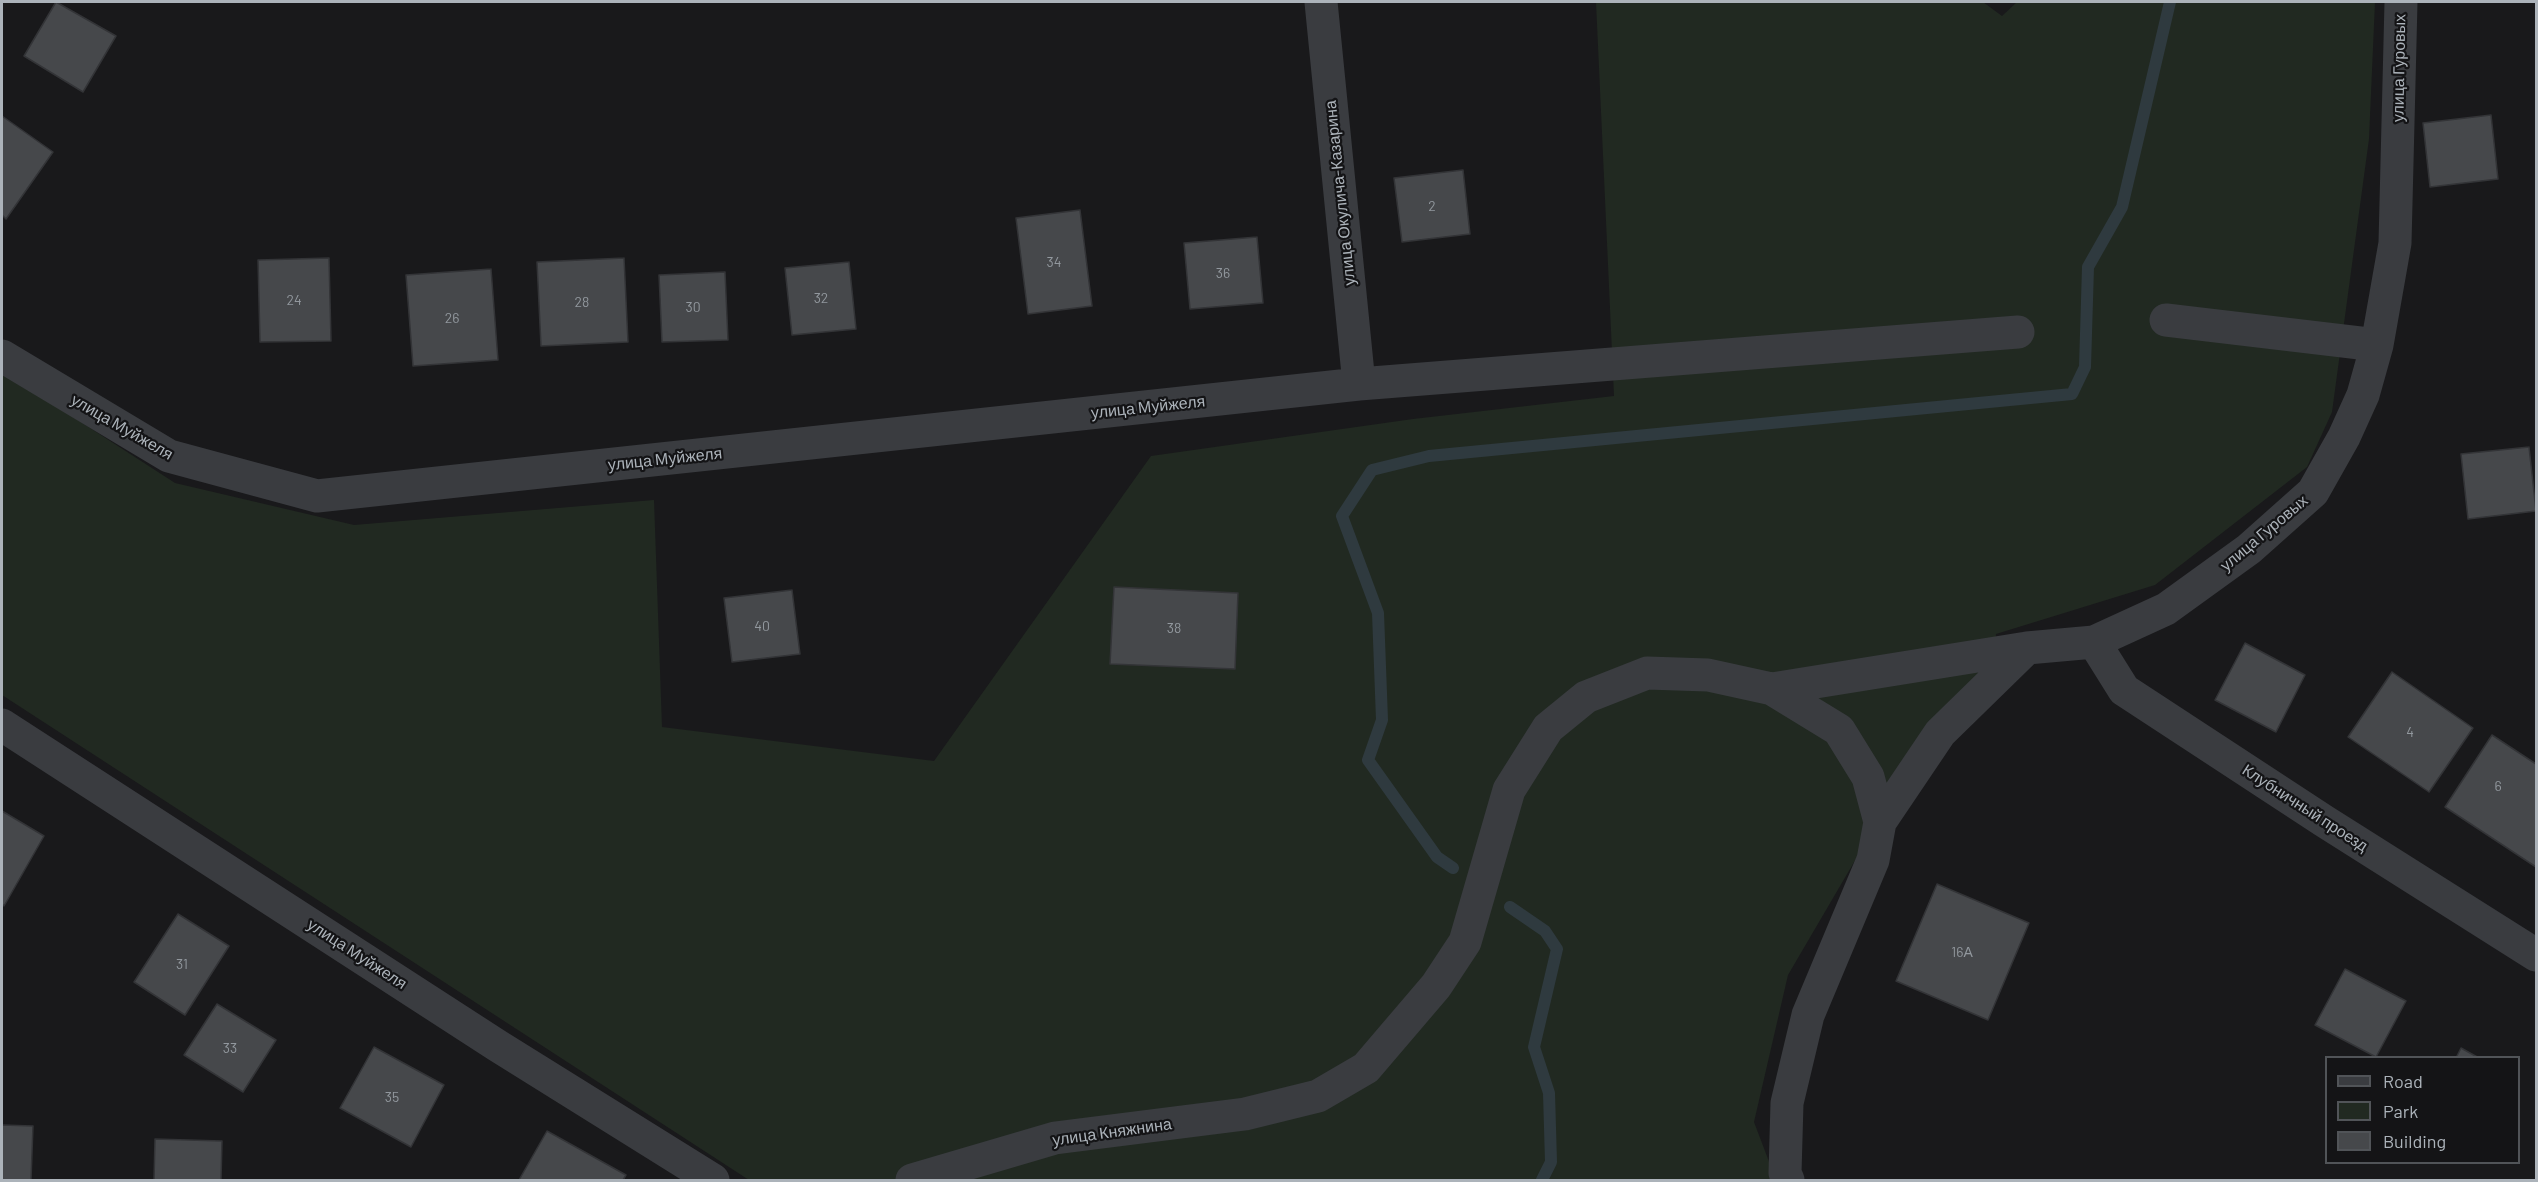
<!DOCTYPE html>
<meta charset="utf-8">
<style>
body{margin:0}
#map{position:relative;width:2538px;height:1182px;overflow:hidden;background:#19191b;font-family:Barlow,sans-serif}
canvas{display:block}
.frame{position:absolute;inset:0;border:3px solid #acb3ba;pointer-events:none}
.legend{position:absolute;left:2325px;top:1056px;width:195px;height:108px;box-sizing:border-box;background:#141416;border:2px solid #515458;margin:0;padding:8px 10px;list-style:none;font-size:18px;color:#acb3ba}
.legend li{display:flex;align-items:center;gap:12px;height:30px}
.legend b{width:30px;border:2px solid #515458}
</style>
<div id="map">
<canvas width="2538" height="1182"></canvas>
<div class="frame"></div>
<ul class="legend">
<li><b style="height:8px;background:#3a3c40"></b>Road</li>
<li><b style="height:16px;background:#212921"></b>Park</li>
<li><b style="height:16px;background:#46484b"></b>Building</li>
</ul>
</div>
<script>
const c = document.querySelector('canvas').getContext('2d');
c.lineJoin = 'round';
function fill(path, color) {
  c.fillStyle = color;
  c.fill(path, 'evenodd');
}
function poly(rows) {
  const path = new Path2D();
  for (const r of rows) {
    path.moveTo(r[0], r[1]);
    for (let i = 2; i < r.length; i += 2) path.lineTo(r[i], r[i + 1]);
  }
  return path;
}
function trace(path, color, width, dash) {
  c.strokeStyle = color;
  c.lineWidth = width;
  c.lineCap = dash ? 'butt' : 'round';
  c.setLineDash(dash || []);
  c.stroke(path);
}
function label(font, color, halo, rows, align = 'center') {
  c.font = font + ' Barlow,sans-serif';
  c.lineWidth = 4.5;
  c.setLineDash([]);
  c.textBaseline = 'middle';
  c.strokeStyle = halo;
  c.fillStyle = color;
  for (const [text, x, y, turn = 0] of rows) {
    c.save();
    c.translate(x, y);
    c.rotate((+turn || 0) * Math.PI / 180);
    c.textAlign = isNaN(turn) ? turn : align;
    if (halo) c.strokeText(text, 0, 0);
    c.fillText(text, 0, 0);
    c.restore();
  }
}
const green = poly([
 [1596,2,1983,2,2002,16,2017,2,2375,2,2369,139,2332,412,2307,467,2155,585,1996,634,1994,668,1905,775,1788,975,1754,1122,1776,1180,749,1180,2,695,2,371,175,483,354,525,654,500,662,727,934,761,1151,456,1413,419,1614,396]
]);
const stream = poly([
 [1453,868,1437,857,1368,760,1382,720,1378,613,1342,516,1372,470,1429,456,2072,394,2085,367,2088,267,2122,207,2170,2],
 [1510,907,1545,931,1557,949,1534,1047,1549,1093,1551,1162,1542,1180]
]);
const building = poly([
 [56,2,116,36,83,92,24,56,56,2],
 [2491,115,2498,179,2430,187,2423,123,2491,115],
 [2,116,53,152,6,219,2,215,2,116],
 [1463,170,1470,234,1402,242,1394,178,1463,170],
 [1080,210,1092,306,1028,314,1016,218,1080,210],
 [1257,237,1263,303,1190,309,1184,243,1257,237],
 [329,258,331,341,260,342,258,260,329,258],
 [624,258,628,342,541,346,537,262,624,258],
 [849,262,856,329,792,335,785,268,849,262],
 [491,269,498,360,413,366,406,275,491,269],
 [725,272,728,340,662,342,659,275,725,272],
 [2529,447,2536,511,2468,519,2461,454,2529,447],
 [1114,587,1238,593,1235,669,1110,664,1114,587],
 [792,590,800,654,732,662,724,598,792,590],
 [2245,643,2305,675,2276,732,2215,700,2245,643],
 [2392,672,2473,728,2429,792,2348,737,2392,672],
 [2492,735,2536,764,2536,867,2445,807,2492,735],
 [2,811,44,836,4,906,2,904,2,811],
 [1937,884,2029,923,1988,1020,1896,981,1937,884],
 [178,914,229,946,185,1015,134,982,178,914],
 [2345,969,2406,1001,2376,1057,2315,1025,2345,969],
 [217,1004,276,1040,243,1092,184,1055,217,1004],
 [374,1047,444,1085,411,1147,340,1108,374,1047],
 [2461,1048,2479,1058,2456,1058,2461,1048],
 [2,1125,33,1126,31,1180,2,1180,2,1125],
 [547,1131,626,1175,623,1180,519,1180,547,1131],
 [155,1139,222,1141,221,1180,154,1180,155,1139]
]);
const minor = poly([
 [1321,2,1359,384],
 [2166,320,2377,345],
 [2,356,169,456,317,496,1359,384,2018,332],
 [2094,642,2124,690,2324,821,2536,955],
 [1772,689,2027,648],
 [2,725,498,1046,713,1180],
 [1880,822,1940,733,2027,648,2094,642,2166,609,2249,549,2313,492,2344,437,2363,395,2377,345,2395,243,2401,2],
 [912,1180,1055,1138,1245,1114,1318,1096,1366,1068,1436,986,1465,942,1509,790,1548,728,1586,697,1647,673,1708,675,1772,689,1839,730,1868,777,1880,822,1873,860,1808,1015,1787,1103,1785,1173,1788,1180]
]);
const numberNames = [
 ["2",1432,206],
 ["34",1054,262],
 ["36",1223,273],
 ["32",821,298],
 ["24",294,300],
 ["28",582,302],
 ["30",693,307],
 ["26",452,318],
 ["40",762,626],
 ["38",1174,628],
 ["4",2410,732],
 ["6",2498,786],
 ["16А",1962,952],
 ["31",182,964],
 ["33",230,1048],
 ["35",392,1097]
];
const streetNames = [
 ["улица Гуровых",2399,68,-89],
 ["улица Окулича-Казарина",1340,193,-96],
 ["улица Муйжеля",1148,407,-6],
 ["улица Муйжеля",122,427,30],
 ["улица Муйжеля",665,459,-6],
 ["улица Гуровых",2264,533,-40],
 ["Клубничный проезд",2305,808,33],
 ["улица Муйжеля",357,954,33],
 ["улица Княжнина",1112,1132,-8]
];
fill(green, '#212921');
trace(stream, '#2f3a3f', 12);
fill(building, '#46484b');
trace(building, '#333437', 1.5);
trace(minor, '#3a3c40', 33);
label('14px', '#92989e', null, numberNames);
label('16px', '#acb3ba', '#141416', streetNames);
</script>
